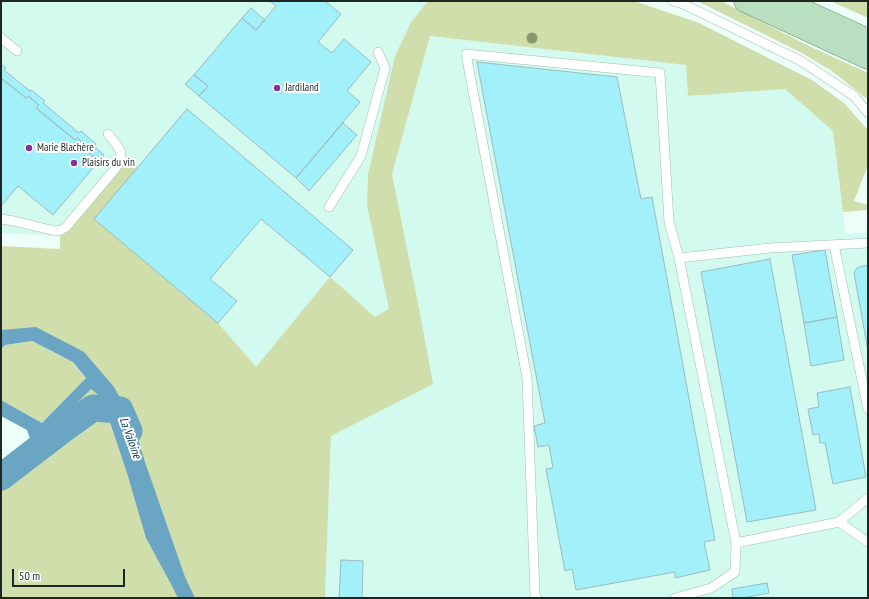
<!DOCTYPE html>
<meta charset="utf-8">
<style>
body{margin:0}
#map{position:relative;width:869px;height:599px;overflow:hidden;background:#ecfff9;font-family:"PT Sans Narrow",sans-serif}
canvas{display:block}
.frame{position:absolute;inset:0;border:2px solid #1c2724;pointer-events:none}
.scale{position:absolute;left:12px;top:569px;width:113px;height:18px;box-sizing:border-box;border:2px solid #1c2724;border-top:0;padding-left:5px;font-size:12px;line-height:14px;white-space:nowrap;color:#1c2724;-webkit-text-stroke:3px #fff;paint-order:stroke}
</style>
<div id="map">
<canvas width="869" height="599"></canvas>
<div class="frame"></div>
<div class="scale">50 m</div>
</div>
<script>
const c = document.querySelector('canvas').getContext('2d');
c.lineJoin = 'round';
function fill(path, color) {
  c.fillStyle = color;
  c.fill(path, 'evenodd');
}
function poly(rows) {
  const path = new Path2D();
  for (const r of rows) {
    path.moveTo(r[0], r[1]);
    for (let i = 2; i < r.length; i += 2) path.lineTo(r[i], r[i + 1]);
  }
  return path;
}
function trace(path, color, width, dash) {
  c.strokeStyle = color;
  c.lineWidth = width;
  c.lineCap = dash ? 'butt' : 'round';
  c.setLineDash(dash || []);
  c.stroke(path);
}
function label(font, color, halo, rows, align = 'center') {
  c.font = font + ' "PT Sans Narrow",sans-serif';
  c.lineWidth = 4;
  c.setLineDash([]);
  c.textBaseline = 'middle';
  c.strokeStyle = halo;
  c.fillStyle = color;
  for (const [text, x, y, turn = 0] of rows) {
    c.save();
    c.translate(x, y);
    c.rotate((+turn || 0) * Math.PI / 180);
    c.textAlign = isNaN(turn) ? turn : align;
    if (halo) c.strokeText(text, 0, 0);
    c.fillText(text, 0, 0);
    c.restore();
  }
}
const built = poly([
 [1,1,428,1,411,22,395,56,368,174,367,205,419,313,392,174,430,36,686,65,688,96,785,89,833,130,846,234,868,232,868,598,325,598,331,436,61,249,60,236,1,233]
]);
const green = poly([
 [428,1,634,1,697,22,812,80,844,103,868,130,868,168,867,168,854,201,868,205,868,210,843,212,833,131,785,89,688,96,686,65,430,36,392,174,420,313,433,384,331,436,325,598,1,598,1,472,94,377,74,364,86,378,42,423,1,400,1,349,5,345,32,341,66,359,29,335,1,342,1,246,60,249,60,236,66,233,129,160,138,167,95,219,218,323,256,367,330,277,375,317,389,309,367,205,368,174,395,56,411,22],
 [697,1,721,1,809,46,868,73,868,100,832,71,800,52],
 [830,1,868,1,868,18]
]);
const water = poly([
 [36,327,84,352,114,387,132,420,145,462,185,577,195,598,178,598,171,584,146,538,127,473,102,398,91,389,60,420,1,484,1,466,30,439,27,430,1,416,1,400,42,423,86,378,73,362,32,341,5,345,1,349,1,330]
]);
const river = poly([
 [1,477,65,428,93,408,120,410,129,431]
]);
const building = poly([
 [270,1,325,1,341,14,318,42,332,53,344,39,371,62,347,91,360,102,296,178,199,96,208,86,194,75,242,18,256,30,276,6,270,1],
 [251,8,265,20,256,30,242,18,251,8],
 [477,62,617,77,641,199,652,197,715,540,704,542,710,570,675,578,675,572,576,590,572,569,565,571,546,469,553,468,549,445,538,447,534,426,545,423,477,62],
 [1,64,6,68,4,70,30,91,31,90,45,101,43,103,79,133,81,131,96,144,94,146,104,155,99,161,87,151,90,148,77,138,75,140,36,108,39,105,28,96,26,98,1,78,1,64],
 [194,75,208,86,199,96,185,84,194,75],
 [1,78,26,98,28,96,39,105,36,108,75,140,77,138,90,148,87,151,99,161,53,215,18,186,1,206,1,78],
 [187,109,353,250,330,277,261,219,210,279,237,301,218,323,94,219,187,109],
 [343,123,357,135,309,191,296,178,343,123],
 [825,250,837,317,804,323,792,255,825,250],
 [770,259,816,510,747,522,701,272,770,259],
 [868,265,868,351,854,273,856,269,859,267,868,265],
 [837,317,844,360,811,366,804,323,837,317],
 [850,387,866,477,833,484,825,443,820,443,819,434,813,435,808,409,819,407,817,393,850,387],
 [341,560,363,561,362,598,339,598,341,560],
 [767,583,769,593,743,598,733,598,732,589,767,583]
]);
const service = poly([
 [673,1,683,4,801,61,854,96,868,113],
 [1,38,17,51],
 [329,207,361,156,385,68,378,52],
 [1,219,14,221,55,231,61,230,66,227,115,169,120,160,121,152,116,144,108,134],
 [868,243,770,248,679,258,736,543,839,522,868,498],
 [834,245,868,409],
 [839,522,868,542],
 [537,598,535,596,527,378,466,54,660,73,669,222,679,258],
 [675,598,711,588,735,572,736,543]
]);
const primary = poly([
 [745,1,868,58],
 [783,1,868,40]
]);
const trees = [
 [532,38]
];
const markers = [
 [277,88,4,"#84309e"],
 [29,148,4,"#84309e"],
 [74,163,4,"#84309e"]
];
const poiNames = [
 ["Jardiland",285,88],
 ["Marie Blachère",37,148],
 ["Plaisirs du vin",82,163]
];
const waterNames = [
 ["La Valoine",130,438,70]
];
fill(built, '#d2faef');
fill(green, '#d0deac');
fill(water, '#6aa5c4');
trace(river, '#6aa5c4', 27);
fill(building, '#a2f0f9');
trace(building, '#9dbcbf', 1);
trace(service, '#a1beb6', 10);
trace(primary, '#63916d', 23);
trace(service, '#fff', 9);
trace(primary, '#b8dfbf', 22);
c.fillStyle = '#879770';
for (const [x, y] of trees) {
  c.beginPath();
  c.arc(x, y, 5.5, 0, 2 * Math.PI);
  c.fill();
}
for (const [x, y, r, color] of markers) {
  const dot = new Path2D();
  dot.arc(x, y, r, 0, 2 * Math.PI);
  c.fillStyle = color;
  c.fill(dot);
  trace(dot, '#fff', 1.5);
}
label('11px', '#1c2724', '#fff', poiNames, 'left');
label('italic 12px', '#00354b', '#fff', waterNames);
</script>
